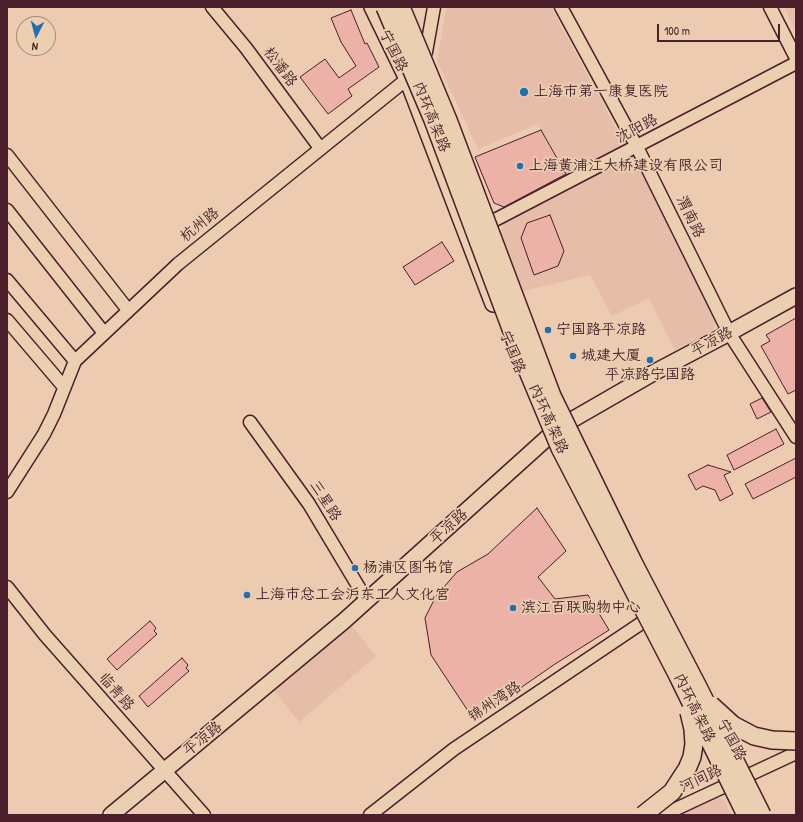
<!DOCTYPE html>
<meta charset="utf-8">
<style>
body{margin:0}
#map{position:relative;width:803px;height:822px;overflow:hidden;background:#eccbb1;font-family:"Patrick Hand",sans-serif}
canvas{display:block}
.frame{position:absolute;inset:0;border:8px solid #4a1f2b;pointer-events:none}
.north{position:absolute;left:16px;top:16px;width:40px;height:40px;box-sizing:border-box;background:#eacfb1;border:1px solid #aa897b;border-radius:50%;rotate:186deg;font-size:11px;font-weight:700;line-height:16px;text-align:center;color:#4a1f2b}
.north::after{content:'';display:block;margin:auto;width:14px;height:18px;background:#1f6fb2;clip-path:polygon(50% 0,100% 100%,50% 72%,0 100%)}
.scale{position:absolute;left:657px;top:24px;width:123px;height:18px;box-sizing:border-box;border:2px solid #4a1f2b;border-top:0;padding-left:5px;font-size:12px;line-height:14px;white-space:nowrap;color:#4a1f2b;-webkit-text-stroke:3px #eacfb1;paint-order:stroke}
</style>
<div id="map">
<canvas width="803" height="822"></canvas>
<div class="frame"></div>
<div class="north">N</div>
<div class="scale">100 m</div>
</div>
<script>
const c = document.querySelector('canvas').getContext('2d');
c.lineJoin = 'round';
function fill(path, color) {
  c.fillStyle = color;
  c.fill(path, 'evenodd');
}
function poly(rows) {
  const path = new Path2D();
  for (const r of rows) {
    path.moveTo(r[0], r[1]);
    for (let i = 2; i < r.length; i += 2) path.lineTo(r[i], r[i + 1]);
  }
  return path;
}
function trace(path, color, width, dash) {
  c.strokeStyle = color;
  c.lineWidth = width;
  c.lineCap = dash ? 'butt' : 'round';
  c.setLineDash(dash || []);
  c.stroke(path);
}
function label(font, color, halo, rows, align = 'center') {
  c.font = font + ' "Patrick Hand","LXGW WenKai TC",sans-serif';
  c.lineWidth = 3.5;
  c.setLineDash([]);
  c.textBaseline = 'middle';
  c.strokeStyle = halo;
  c.fillStyle = color;
  for (const [text, x, y, turn = 0] of rows) {
    c.save();
    c.translate(x, y);
    c.rotate((+turn || 0) * Math.PI / 180);
    c.textAlign = isNaN(turn) ? turn : align;
    if (halo) c.strokeText(text, 0, 0);
    c.fillText(text, 0, 0);
    c.restore();
  }
}
const built = poly([
 [446,7,551,7,620,136,622,148,567,175,538,124,478,149,437,61],
 [784,7,796,7,796,32],
 [631,156,635,157,718,318,715,327,710,333,675,350,649,298,612,316,590,275,523,291,500,233,505,220],
 [352,626,376,656,299,722,273,690],
 [711,798,719,798,724,800,732,815,678,815,702,800]
]);
const building = poly([
 [351,10,365,44,367,43,379,67,348,89,352,96,328,114,300,77,325,59,339,78,356,66,341,42,331,18,351,10],
 [541,130,566,174,504,207,494,203,475,157,541,130],
 [550,215,564,251,558,266,534,275,521,238,527,223,550,215],
 [442,242,454,261,415,285,403,267,442,242],
 [796,318,796,390,788,394,761,346,770,341,766,335,796,318],
 [762,398,771,412,757,419,750,404,762,398],
 [776,429,784,444,734,470,727,455,776,429],
 [796,458,796,477,753,499,745,484,796,458],
 [708,465,731,472,724,475,733,494,720,501,715,490,703,486,696,490,688,475,708,465],
 [537,508,566,551,538,577,555,599,588,595,609,630,555,664,503,700,472,717,431,655,425,618,436,596,457,572,488,554,537,508],
 [150,621,156,628,154,631,157,634,117,670,107,659,150,621],
 [182,658,188,665,186,668,189,671,148,707,139,696,182,658]
]);
const minor = poly([
 [212,7,246,48,320,148],
 [561,7,637,147,729,333,796,437],
 [770,7,796,58],
 [7,155,128,310],
 [7,210,104,333],
 [491,222,796,63],
 [7,280,75,361],
 [7,320,64,387],
 [250,422,309,504,367,601],
 [7,492,44,434,54,414,75,361,178,264,407,79,426,52,434,7],
 [7,587,45,635,204,815],
 [370,815,454,749,643,622],
 [663,815,796,753]
]);
const major = poly([
 [372,7,407,79,493,304],
 [111,815,344,621,547,438,570,421,655,372,729,333,796,296]
]);
const highwayBridge = poly([
 [385,7,433,120,519,350,560,448,678,676,746,815],
 [401,7,448,120,552,396,633,562,697,685,762,815],
 [711,705,733,725,754,736,772,740,796,741],
 [643,815,672,792,687,769,692,757,694,744,693,729,689,712]
]);
const markers = [
 [524,92,5,"#1f6fb2"],
 [520,166,4,"#1f6fb2"],
 [548,330,4,"#1f6fb2"],
 [573,356,4,"#1f6fb2"],
 [650,360,4,"#1f6fb2"],
 [355,568,4,"#1f6fb2"],
 [247,595,4,"#1f6fb2"],
 [513,608,4,"#1f6fb2"]
];
const streetNames = [
 ["宁国路",393,51,64],
 ["松潘路",280,67,53],
 ["内环高架路",431,117,68],
 ["沈阳路",637,129,-28],
 ["渭南路",690,217,64],
 ["杭州路",200,225,-39],
 ["平凉路",712,342,-28],
 ["宁国路",512,352,68],
 ["内环高架路",548,419,66],
 ["三星路",325,501,57],
 ["平凉路",449,527,-42],
 ["临青路",116,692,49],
 ["锦州湾路",495,702,-34],
 ["内环高架路",694,708,64],
 ["平凉路",203,739,-39],
 ["宁国路",731,740,62],
 ["河间路",701,779,-25]
];
const poiNames = [
 ["上海市第一康复医院",533,92],
 ["上海黄浦江大桥建设有限公司",528,166],
 ["宁国路平凉路",556,330],
 ["城建大厦",581,356],
 ["平凉路宁国路",650,375,"center"],
 ["杨浦区图书馆",363,568],
 ["上海市总工会沪东工人文化宫",255,595],
 ["滨江百联购物中心",521,608]
];
fill(built, '#e6bda9');
fill(building, '#ecb2a8');
trace(building, '#4a1f2b', 1);
trace(minor, '#4a1f2b', 15);
trace(major, '#4a1f2b', 18);
trace(minor, '#eacfb1', 12);
trace(major, '#eacfb1', 15);
trace(highwayBridge, '#4a1f2b', 20, []);
trace(highwayBridge, '#eacfb1', 17);
for (const [x, y, r, color] of markers) {
  const dot = new Path2D();
  dot.arc(x, y, r, 0, 2 * Math.PI);
  c.fillStyle = color;
  c.fill(dot);
  trace(dot, '#eacfb1', 1.5);
}
label('15px', '#4a1f2b', '#eacfb1', streetNames);
label('15px', '#4a1f2b', '#eacfb1', poiNames, 'left');
</script>
